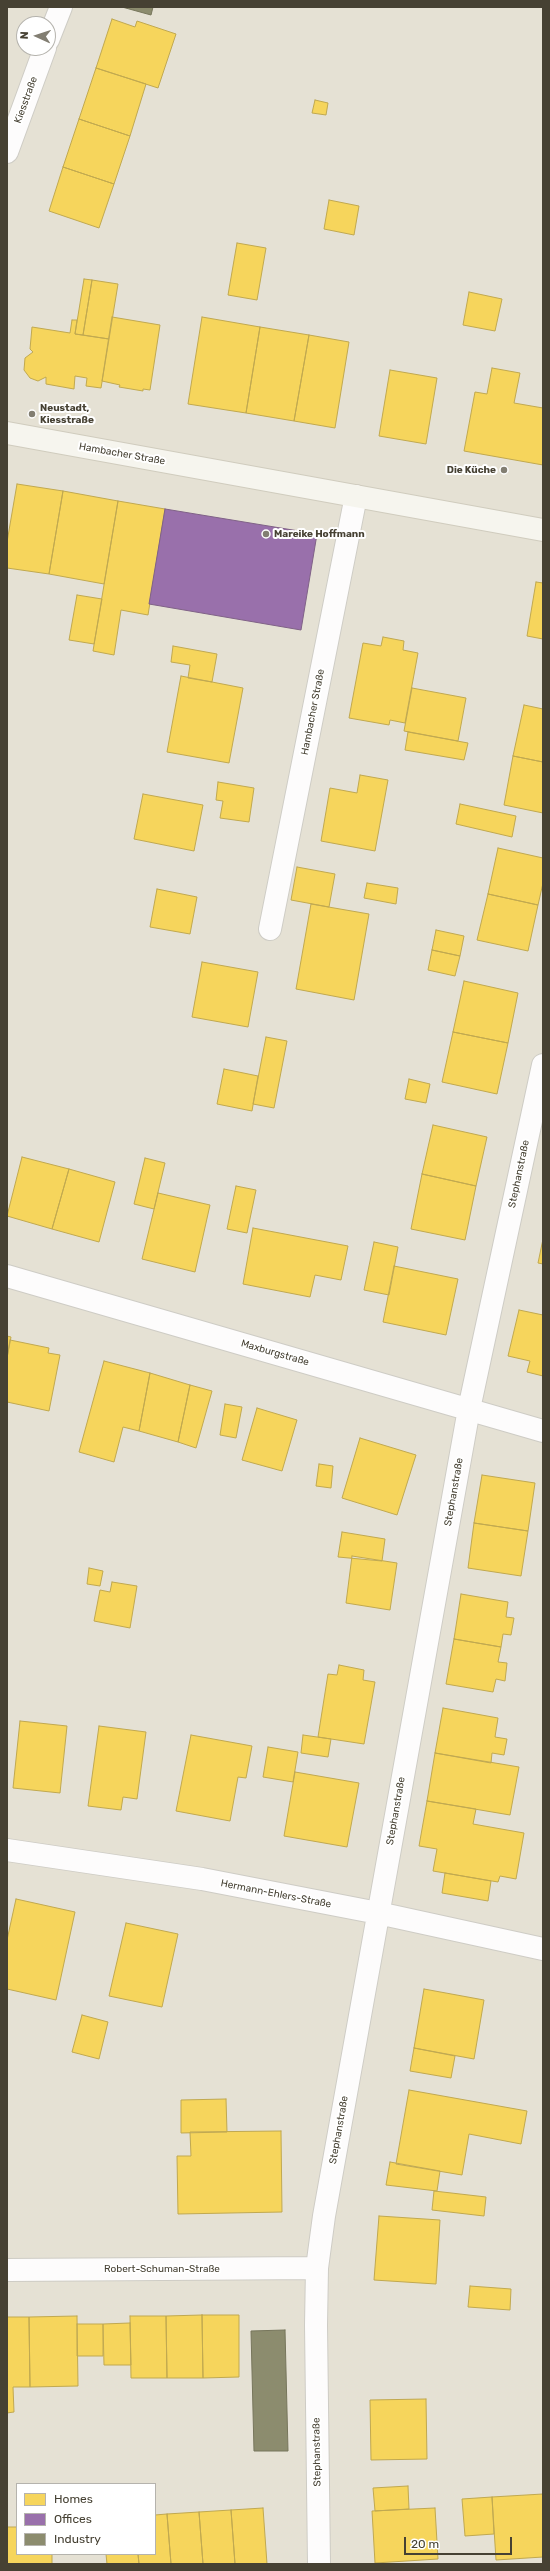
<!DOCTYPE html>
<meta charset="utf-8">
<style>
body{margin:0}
#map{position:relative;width:550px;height:2571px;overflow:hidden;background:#f0eee8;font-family:Rubik,sans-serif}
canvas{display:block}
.frame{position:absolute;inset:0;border:8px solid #464133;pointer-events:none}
.legend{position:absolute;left:16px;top:2483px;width:140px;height:72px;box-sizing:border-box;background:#fff;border:1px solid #b5b3ad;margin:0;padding:5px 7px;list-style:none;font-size:12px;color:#464133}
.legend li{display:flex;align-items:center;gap:8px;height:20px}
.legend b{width:20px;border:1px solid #b5b3ad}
.north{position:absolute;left:16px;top:16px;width:40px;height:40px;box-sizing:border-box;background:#fff;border:1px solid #b5b3ad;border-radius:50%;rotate:273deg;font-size:11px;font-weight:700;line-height:16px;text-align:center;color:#464133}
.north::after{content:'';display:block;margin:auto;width:14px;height:18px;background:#827e72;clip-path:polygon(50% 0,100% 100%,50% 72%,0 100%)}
.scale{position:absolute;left:404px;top:2537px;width:108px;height:18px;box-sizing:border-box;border:2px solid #464133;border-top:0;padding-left:5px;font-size:12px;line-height:14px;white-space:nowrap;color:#464133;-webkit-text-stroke:3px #fff;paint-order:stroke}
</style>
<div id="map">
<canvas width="550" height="2571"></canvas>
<div class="frame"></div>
<ul class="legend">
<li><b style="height:11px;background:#f6d55c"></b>Homes</li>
<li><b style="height:11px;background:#9970ab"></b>Offices</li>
<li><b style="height:11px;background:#8c8c6e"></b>Industry</li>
</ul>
<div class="north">N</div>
<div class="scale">20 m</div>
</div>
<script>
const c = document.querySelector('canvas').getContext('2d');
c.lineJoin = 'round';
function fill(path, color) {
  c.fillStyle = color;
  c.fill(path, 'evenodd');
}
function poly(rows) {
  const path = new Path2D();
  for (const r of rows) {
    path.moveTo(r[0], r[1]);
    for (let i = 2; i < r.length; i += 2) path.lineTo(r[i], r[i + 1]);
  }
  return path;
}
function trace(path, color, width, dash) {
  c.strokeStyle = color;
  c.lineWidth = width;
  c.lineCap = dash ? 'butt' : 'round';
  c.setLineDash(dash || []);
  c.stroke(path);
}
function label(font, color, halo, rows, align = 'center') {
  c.font = font + ' Rubik,sans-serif';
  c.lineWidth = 4;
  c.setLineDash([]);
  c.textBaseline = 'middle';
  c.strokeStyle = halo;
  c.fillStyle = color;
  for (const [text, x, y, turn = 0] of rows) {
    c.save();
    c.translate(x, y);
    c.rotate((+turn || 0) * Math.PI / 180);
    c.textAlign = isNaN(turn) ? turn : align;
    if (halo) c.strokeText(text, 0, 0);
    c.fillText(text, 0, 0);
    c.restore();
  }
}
const residential = poly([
 [7,7,543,7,543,2564,7,2564],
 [24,24,48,24,48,48,24,48],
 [17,2484,155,2484,155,2554,17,2554]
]);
const homes = poly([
 [112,19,135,27,137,21,176,34,158,88,96,68,112,19],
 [96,68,146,84,130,136,79,119,96,68],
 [315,100,328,103,326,115,312,113,315,100],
 [79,119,130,136,114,184,63,167,79,119],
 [63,167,114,184,99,228,49,211,63,167],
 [329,200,359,206,354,235,324,229,329,200],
 [237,243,266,248,257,300,228,295,237,243],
 [84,279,92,280,83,335,75,334,84,279],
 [92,280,118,284,109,339,83,335,92,280],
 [469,292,502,299,495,331,463,325,469,292],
 [112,317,160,325,150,390,143,389,143,391,119,387,120,385,102,381,112,317],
 [202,317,260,327,246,413,188,404,202,317],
 [72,320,77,320,75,334,109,339,101,388,86,386,87,378,75,376,74,389,46,384,46,377,38,381,30,378,24,370,25,358,33,352,30,349,32,327,70,333,72,320],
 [260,327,309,335,294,421,246,413,260,327],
 [309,335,349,342,335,428,294,421,309,335],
 [492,368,520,373,514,403,543,408,543,465,464,451,475,392,487,394,492,368],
 [390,370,437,378,426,444,379,436,390,370],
 [17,484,63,491,49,574,7,568,7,542,17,484],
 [63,491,118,501,104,584,49,574,63,491],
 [118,501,165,509,148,615,121,610,114,655,93,651,118,501],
 [536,582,543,583,543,639,527,636,536,582],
 [77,595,102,599,94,644,69,640,77,595],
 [383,637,404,641,403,650,418,653,405,723,390,720,389,725,349,718,363,643,381,646,383,637],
 [173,646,217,654,212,682,188,678,190,665,171,662,173,646],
 [181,676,243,688,229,763,167,752,181,676],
 [412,688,466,698,458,741,404,731,412,688],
 [524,705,543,709,543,762,513,756,524,705],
 [408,732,468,743,464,760,405,750,408,732],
 [513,756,543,762,543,813,504,805,513,756],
 [360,775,388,780,375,851,321,841,330,788,357,793,360,775],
 [218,782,254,788,249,822,220,818,223,801,216,800,218,782],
 [143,794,203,805,194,851,134,839,143,794],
 [460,804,516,816,512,837,456,824,460,804],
 [498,848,543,858,543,883,538,905,488,894,498,848],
 [297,867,335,874,329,907,291,900,297,867],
 [367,883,398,888,396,904,364,898,367,883],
 [157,889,197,897,190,934,150,927,157,889],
 [488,894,538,905,528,951,477,940,488,894],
 [311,904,369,914,354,1000,296,989,311,904],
 [436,930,464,936,460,956,432,950,436,930],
 [432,950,460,956,455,976,428,970,432,950],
 [202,962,258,972,248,1027,192,1017,202,962],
 [464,981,518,993,508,1043,453,1032,464,981],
 [453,1032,508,1043,497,1094,442,1082,453,1032],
 [266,1037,287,1041,274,1108,253,1104,266,1037],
 [224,1069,258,1076,252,1111,217,1104,224,1069],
 [409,1079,430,1084,426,1103,405,1099,409,1079],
 [433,1125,487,1137,476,1186,422,1174,433,1125],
 [22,1157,69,1169,52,1229,7,1216,22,1157],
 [145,1158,165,1163,154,1209,134,1204,145,1158],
 [69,1169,115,1182,99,1242,52,1229,69,1169],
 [422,1174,476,1186,465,1240,411,1229,422,1174],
 [236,1186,256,1190,247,1233,227,1229,236,1186],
 [158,1193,210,1205,195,1272,142,1259,158,1193],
 [253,1228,348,1246,341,1280,315,1275,310,1297,243,1284,253,1228],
 [543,1239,543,1264,538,1263,543,1239],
 [374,1242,398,1247,389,1295,364,1290,374,1242],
 [394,1266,458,1279,446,1335,383,1322,394,1266],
 [519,1310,543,1315,543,1376,527,1372,530,1361,508,1356,519,1310],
 [7,1336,11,1337,7,1358,7,1336],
 [10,1340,49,1348,48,1353,60,1355,49,1411,7,1402,7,1358,10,1340],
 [104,1361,150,1373,139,1431,123,1427,114,1462,79,1452,104,1361],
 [150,1373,190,1385,178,1442,139,1431,150,1373],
 [190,1385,212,1391,196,1448,178,1442,190,1385],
 [225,1404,242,1407,236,1438,220,1435,225,1404],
 [257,1408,297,1420,282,1471,242,1460,257,1408],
 [360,1438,416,1455,397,1515,342,1498,360,1438],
 [319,1464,333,1466,331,1488,316,1486,319,1464],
 [482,1475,535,1483,528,1531,474,1523,482,1475],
 [474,1523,528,1531,521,1576,468,1568,474,1523],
 [342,1532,385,1539,382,1561,338,1557,342,1532],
 [352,1556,397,1563,390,1610,346,1603,352,1556],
 [89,1568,103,1571,100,1586,87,1584,89,1568],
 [112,1582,137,1586,130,1628,94,1621,100,1590,110,1592,112,1582],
 [461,1594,508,1602,506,1617,514,1618,511,1635,503,1634,501,1647,454,1639,461,1594],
 [454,1639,501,1647,498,1662,507,1663,505,1681,496,1679,493,1692,446,1684,454,1639],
 [339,1665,364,1670,363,1680,375,1682,364,1744,318,1737,328,1674,337,1675,339,1665],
 [443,1708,498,1718,495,1737,507,1739,504,1755,492,1753,491,1763,435,1753,443,1708],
 [20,1721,67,1726,60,1793,13,1788,20,1721],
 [99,1726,146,1732,137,1799,123,1797,121,1810,88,1806,99,1726],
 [191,1735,252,1746,246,1778,238,1777,230,1821,176,1811,191,1735],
 [303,1735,331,1739,328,1757,301,1753,303,1735],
 [268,1747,298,1752,293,1782,263,1777,268,1747],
 [435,1753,519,1767,510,1815,427,1801,435,1753],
 [295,1772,359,1783,347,1847,284,1836,295,1772],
 [427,1801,476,1809,473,1824,524,1833,516,1879,500,1876,498,1882,433,1871,437,1849,419,1846,427,1801],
 [445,1873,491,1881,488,1901,442,1893,445,1873],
 [16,1899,75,1912,56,2000,7,1989,7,1940,16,1899],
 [126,1923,178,1934,162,2007,109,1996,126,1923],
 [424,1989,484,2000,474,2059,414,2048,424,1989],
 [82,2015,108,2022,99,2059,72,2052,82,2015],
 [414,2048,455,2056,451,2078,410,2071,414,2048],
 [409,2090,527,2111,521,2144,469,2134,462,2175,396,2164,409,2090],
 [226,2099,227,2132,181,2133,181,2100,226,2099],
 [281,2131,282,2212,178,2214,177,2156,191,2156,190,2132,281,2131],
 [390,2162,440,2171,437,2191,386,2185,390,2162],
 [434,2191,486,2197,484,2216,432,2210,434,2191],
 [379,2216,440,2220,436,2284,374,2280,379,2216],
 [470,2286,511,2289,510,2310,468,2307,470,2286],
 [202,2315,239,2315,239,2377,203,2378,202,2315],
 [202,2315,203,2378,167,2378,166,2316,202,2315],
 [77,2316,78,2386,30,2387,29,2317,77,2316],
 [130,2316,166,2316,167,2378,131,2378,130,2316],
 [7,2317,29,2317,30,2387,13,2387,14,2412,7,2413,7,2317],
 [130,2323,131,2365,104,2365,103,2324,130,2323],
 [77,2324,103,2324,103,2356,77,2356,77,2324],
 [426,2399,427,2459,371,2460,370,2400,426,2399],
 [408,2486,409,2509,375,2511,373,2488,408,2486],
 [543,2494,543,2557,496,2560,492,2497,543,2494],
 [492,2497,494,2534,465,2536,462,2499,492,2497],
 [263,2508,267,2564,235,2564,231,2510,263,2508],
 [435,2508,438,2559,375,2563,372,2511,435,2508],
 [231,2510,235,2564,203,2564,199,2512,231,2510],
 [199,2512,203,2564,171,2564,167,2514,199,2512],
 [167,2514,171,2564,139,2564,138,2554,155,2554,155,2515,167,2514],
 [7,2527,17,2527,17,2554,52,2554,52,2564,7,2564,7,2527],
 [106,2554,138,2554,139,2564,107,2564,106,2554]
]);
const offices = poly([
 [165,509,317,534,301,630,149,604,165,509]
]);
const industry = poly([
 [122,7,153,7,151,15,122,7],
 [285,2330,288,2451,254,2451,251,2331,285,2330]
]);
const street = poly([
 [48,40,61,7],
 [7,152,45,48],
 [270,929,356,496],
 [7,1276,543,1431],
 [7,1850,202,1879,378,1913,543,1949],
 [7,2270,317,2268],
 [319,2564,316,2325,317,2268,324,2216,469,1409,543,1065]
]);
const secondary = poly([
 [7,433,543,530]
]);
const markers = [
 [32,414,4,"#827e72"],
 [504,470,4,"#827e72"],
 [266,534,4,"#827e72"]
];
const streetNames = [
 ["Kiesstraße",26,100,-70],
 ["Hambacher Straße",122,454,10],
 ["Hambacher Straße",313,712,-79],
 ["Stephanstraße",519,1174,-78],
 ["Maxburgstraße",275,1353,16],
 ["Stephanstraße",454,1492,-80],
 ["Stephanstraße",396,1811,-80],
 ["Hermann-Ehlers-Straße",276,1894,11],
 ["Stephanstraße",339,2130,-80],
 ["Robert-Schuman-Straße",162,2269],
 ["Stephanstraße",317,2452,-91]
];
const poiNames = [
 ["Neustadt,",40,408],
 ["Kiesstraße",40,420],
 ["Die Küche",496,470,"right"],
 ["Mareike Hoffmann",274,534]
];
fill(residential, '#e5e1d4');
fill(homes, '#f6d55c');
trace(homes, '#c1a950', 1);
fill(offices, '#9970ab');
trace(offices, '#806287', 1);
fill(industry, '#8c8c6e');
trace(industry, '#77765c', 1);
trace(street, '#ceccc5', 24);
trace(secondary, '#d0ccbe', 24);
trace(street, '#fdfcfc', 22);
trace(secondary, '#f6f5ee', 22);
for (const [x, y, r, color] of markers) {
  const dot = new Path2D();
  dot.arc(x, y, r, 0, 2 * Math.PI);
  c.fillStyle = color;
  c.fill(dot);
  trace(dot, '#fff', 1.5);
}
label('10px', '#464133', '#fff', streetNames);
label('bold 10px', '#464133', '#fff', poiNames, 'left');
</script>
